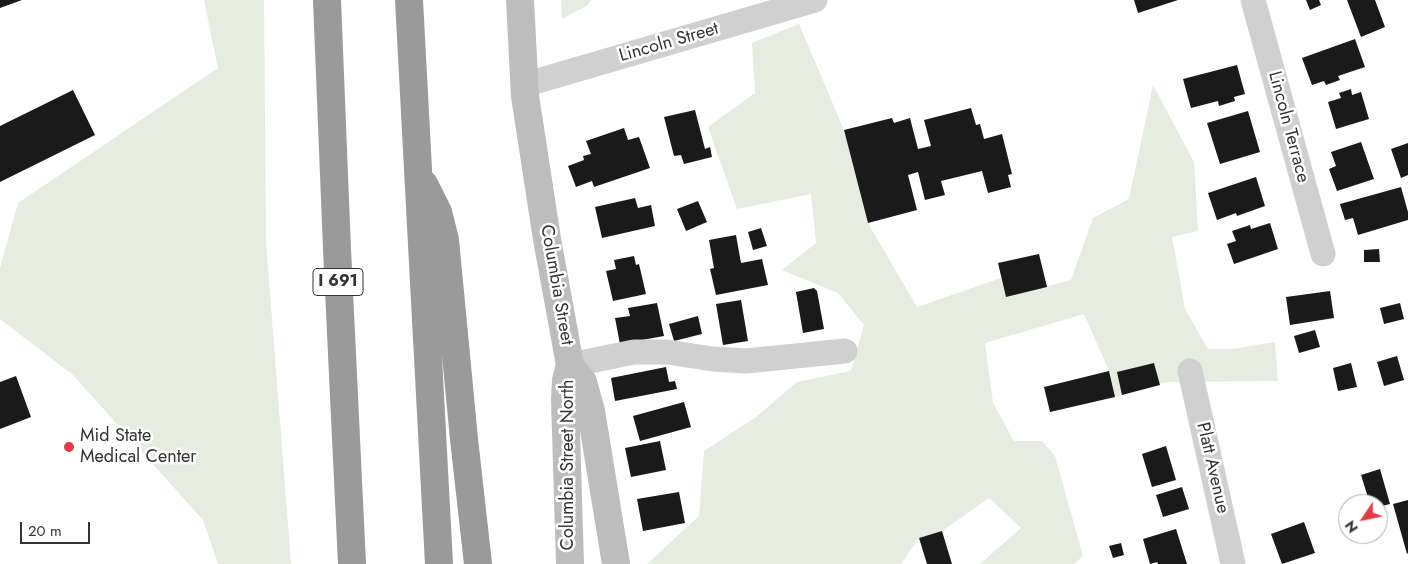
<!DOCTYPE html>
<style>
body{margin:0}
#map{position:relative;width:1408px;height:564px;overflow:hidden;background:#fff;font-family:Jost,sans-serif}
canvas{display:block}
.north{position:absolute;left:1338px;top:494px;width:50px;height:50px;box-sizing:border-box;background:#fff;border:1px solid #adadad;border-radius:50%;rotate:236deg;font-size:14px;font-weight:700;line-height:20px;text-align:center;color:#333}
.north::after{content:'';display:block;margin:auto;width:18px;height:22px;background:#e63946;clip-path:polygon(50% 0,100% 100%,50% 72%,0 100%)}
.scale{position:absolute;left:20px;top:522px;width:70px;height:22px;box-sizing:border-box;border:2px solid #333;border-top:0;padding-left:6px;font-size:15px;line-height:18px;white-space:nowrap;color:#333;-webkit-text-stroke:4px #fff;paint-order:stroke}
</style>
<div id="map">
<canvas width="1408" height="564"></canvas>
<div class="north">N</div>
<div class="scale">20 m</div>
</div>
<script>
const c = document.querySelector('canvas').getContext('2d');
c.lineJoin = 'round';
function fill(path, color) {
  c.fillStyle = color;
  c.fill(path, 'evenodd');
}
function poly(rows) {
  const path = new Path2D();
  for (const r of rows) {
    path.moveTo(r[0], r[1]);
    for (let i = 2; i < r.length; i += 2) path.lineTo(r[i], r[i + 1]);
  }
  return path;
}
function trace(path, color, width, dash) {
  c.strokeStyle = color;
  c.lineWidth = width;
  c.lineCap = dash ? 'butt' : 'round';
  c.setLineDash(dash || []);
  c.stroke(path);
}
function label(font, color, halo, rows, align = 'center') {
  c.font = font + ' Jost,sans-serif';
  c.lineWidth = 5;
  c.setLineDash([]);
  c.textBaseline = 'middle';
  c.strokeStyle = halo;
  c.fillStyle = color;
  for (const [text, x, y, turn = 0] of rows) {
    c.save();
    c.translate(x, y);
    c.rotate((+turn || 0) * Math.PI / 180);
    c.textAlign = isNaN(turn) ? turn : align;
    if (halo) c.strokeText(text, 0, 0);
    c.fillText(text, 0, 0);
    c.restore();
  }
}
const green = poly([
 [204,0,264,0,266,242,291,564,218,564,203,520,73,375,0,319,0,268,18,203,218,68],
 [561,0,591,0,588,5,562,19],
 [799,24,844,130,868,223,917,307,1001,278,1007,297,1071,280,1093,218,1129,199,1153,85,1194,162,1198,231,1172,237,1185,309,1208,349,1233,349,1275,342,1278,381,1165,382,1115,397,1109,371,1084,314,985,343,993,403,1014,441,1042,441,1055,456,1083,556,1074,564,980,564,1021,528,989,498,942,531,919,538,901,564,647,564,699,516,704,451,756,417,797,382,851,371,864,325,838,293,782,270,816,243,811,194,737,209,708,127,755,93,752,43]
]);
const building = poly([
 [0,0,22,0,0,8],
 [1134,0,1178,0,1138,13],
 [1306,0,1319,0,1321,5,1310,10],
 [1347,0,1375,0,1385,27,1361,37],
 [1355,39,1365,67,1338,76,1340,80,1326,85,1324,81,1312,85,1302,58],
 [1237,65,1245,94,1234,97,1235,101,1219,106,1218,101,1191,108,1183,79],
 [1351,89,1352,95,1361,92,1369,119,1336,129,1328,102,1341,98,1339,93],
 [73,90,95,135,0,182,0,126],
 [971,108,976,125,980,124,984,139,1002,134,1012,174,1008,175,1011,187,988,193,982,171,941,181,945,195,925,200,918,172,908,175,917,210,868,223,844,130,892,118,894,123,910,118,918,149,931,146,924,120],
 [695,110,705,149,710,147,712,157,684,164,681,155,674,156,664,117],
 [1248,111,1260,152,1220,164,1207,123],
 [624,128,628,140,639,137,650,168,594,187,592,181,576,187,568,166,584,160,583,156,591,154,586,141],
 [1361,142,1374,179,1337,191,1329,169,1336,166,1331,152],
 [1408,143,1408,175,1401,178,1391,149],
 [1256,177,1265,206,1237,216,1236,213,1217,220,1208,193],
 [1401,187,1408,212,1408,220,1358,235,1353,218,1345,220,1340,204],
 [635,198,638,208,651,205,655,226,602,238,595,207],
 [698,201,707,222,686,231,677,209],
 [1270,223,1278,249,1234,264,1227,244,1236,241,1232,231,1250,225,1251,229],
 [761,228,767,246,753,250,748,232],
 [736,235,741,263,762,259,768,285,716,295,710,269,714,268,709,240],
 [1379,249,1380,262,1364,262,1364,250],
 [1039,254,1047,287,1006,297,998,263],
 [634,256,636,265,639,264,646,294,613,301,606,271,616,269,614,260],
 [814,288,817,291,824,329,803,333,796,292],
 [1330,291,1334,318,1290,325,1286,297],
 [741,300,748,341,723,345,716,304],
 [657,303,664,336,620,344,615,318,630,316,628,308],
 [1400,303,1404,319,1384,324,1380,308],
 [698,316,702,334,674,341,669,324],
 [1315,330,1320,347,1299,353,1294,336],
 [1397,356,1404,380,1384,386,1377,362],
 [1154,363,1160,385,1122,395,1117,372],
 [1351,363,1357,387,1338,391,1333,368],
 [666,367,669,382,675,381,677,389,615,401,611,378],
 [1109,371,1115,397,1050,412,1044,387],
 [16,376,31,417,0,429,0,382],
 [684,402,691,427,640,441,633,416],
 [660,441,666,470,631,477,625,448],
 [1166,446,1176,480,1152,487,1142,454],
 [1380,469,1390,504,1378,507,1378,504,1370,504,1361,475],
 [1182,487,1189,509,1163,517,1156,495],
 [679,492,685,523,643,531,637,499],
 [1408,500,1408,553,1407,554,1393,504],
 [1304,522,1315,553,1282,564,1271,534],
 [1176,529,1187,564,1158,564,1157,562,1150,564,1143,539],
 [942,531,952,564,927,564,919,538],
 [1121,543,1124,555,1113,558,1109,546]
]);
const street = poly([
 [1253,0,1323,254],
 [524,85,815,0],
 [570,365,634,352,667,352,713,359,746,361,845,351],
 [1190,371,1233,564]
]);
const secondary = poly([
 [520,0,525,96,547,239,570,365,583,382,591,411,616,564],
 [570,564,565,399,566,380,570,365]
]);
const highway = poly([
 [327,0,337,249,352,564],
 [409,0,439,564],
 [424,184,438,212,445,240,464,439,478,564]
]);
const markers = [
 [69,447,6,"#e63946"]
];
const shields = [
 [338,282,50]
];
const shieldNames = [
 ["I 691",338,282]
];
const streetNames = [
 ["Lincoln Street",669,43,-16],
 ["Lincoln Terrace",1288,127,75],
 ["Columbia Street",556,285,80],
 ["Columbia Street North",569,465,-90],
 ["Platt Avenue",1212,468,77]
];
const poiNames = [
 ["Mid State",80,437],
 ["Medical Center",80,458]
];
fill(green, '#e6ecdf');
fill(building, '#1a1a1a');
trace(street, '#d0d0d0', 25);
trace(secondary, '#bdbdbd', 28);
trace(highway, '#9a9a9a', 28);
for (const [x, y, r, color] of markers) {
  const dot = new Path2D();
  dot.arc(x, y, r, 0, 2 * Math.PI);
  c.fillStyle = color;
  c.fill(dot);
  trace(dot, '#fff', 2);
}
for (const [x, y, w] of shields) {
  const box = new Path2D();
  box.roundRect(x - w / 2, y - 13.5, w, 27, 4);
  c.fillStyle = '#fff';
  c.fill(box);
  trace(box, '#333', 1);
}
label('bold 16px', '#333', null, shieldNames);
label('18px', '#333', '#fff', streetNames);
label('18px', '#333', '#fff', poiNames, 'left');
</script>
